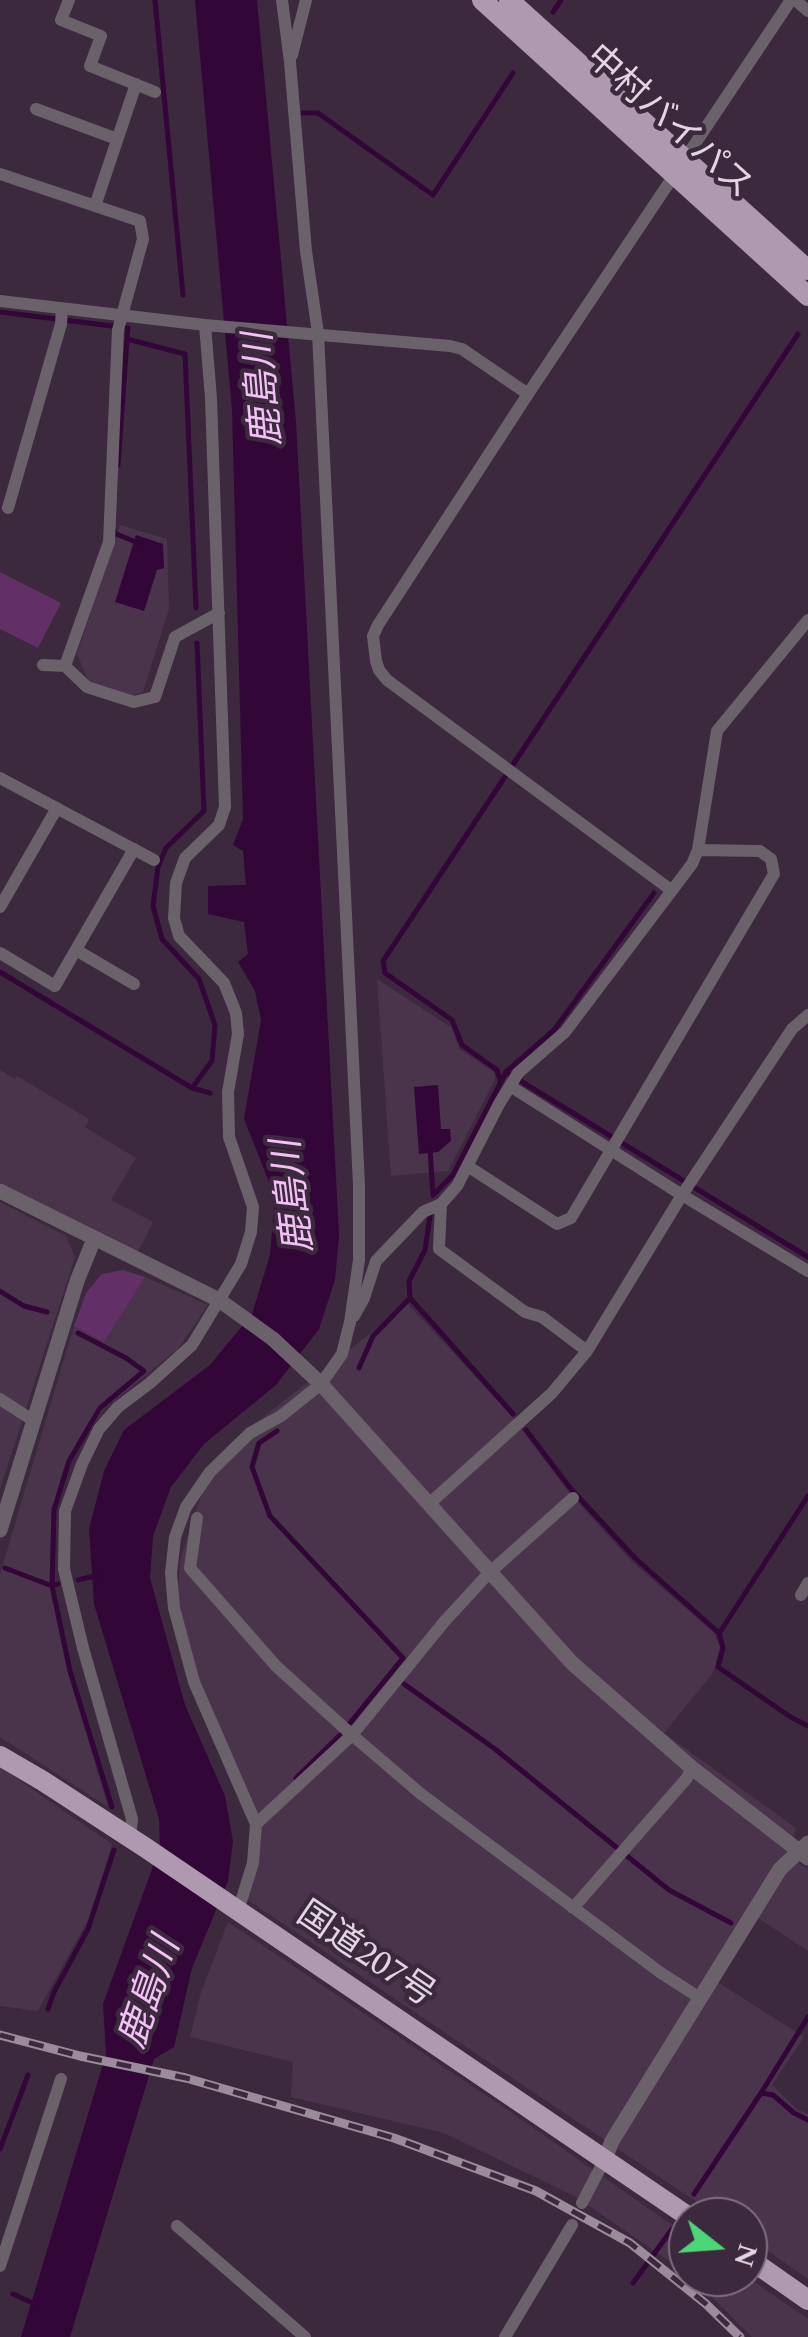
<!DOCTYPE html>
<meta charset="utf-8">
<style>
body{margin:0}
#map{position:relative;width:808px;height:2337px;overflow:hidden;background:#3c293e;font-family:Spectral,serif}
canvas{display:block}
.north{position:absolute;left:668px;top:2197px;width:100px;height:100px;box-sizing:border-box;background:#3c293e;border:2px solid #7f6e80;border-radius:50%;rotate:107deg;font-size:28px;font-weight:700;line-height:40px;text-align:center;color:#e3d6e3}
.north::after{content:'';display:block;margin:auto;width:35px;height:45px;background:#4bd677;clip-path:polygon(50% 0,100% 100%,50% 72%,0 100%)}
</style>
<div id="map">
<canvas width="808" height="2337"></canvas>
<div class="north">N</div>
</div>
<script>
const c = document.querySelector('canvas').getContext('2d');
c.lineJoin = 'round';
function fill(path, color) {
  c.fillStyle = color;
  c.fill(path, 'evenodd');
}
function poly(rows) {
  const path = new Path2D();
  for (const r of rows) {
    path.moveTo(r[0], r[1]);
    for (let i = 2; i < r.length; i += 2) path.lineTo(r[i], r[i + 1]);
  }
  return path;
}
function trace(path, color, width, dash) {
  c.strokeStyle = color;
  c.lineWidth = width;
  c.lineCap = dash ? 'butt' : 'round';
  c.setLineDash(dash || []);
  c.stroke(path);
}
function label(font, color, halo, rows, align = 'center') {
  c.font = font + ' Spectral,"Noto Sans JP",serif';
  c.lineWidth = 9;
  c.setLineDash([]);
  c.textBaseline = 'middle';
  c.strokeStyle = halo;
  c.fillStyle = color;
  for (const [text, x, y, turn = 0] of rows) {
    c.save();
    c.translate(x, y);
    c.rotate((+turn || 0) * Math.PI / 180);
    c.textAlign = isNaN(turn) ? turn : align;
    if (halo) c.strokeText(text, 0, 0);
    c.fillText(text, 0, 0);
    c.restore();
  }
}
const built = poly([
 [120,525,167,539,169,609,143,692,132,696,89,683,77,654],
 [377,979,452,1028,459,1049,494,1072,495,1080,448,1171,391,1176],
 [0,1070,15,1079,17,1076,89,1119,85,1127,136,1158,111,1200,153,1222,138,1252,0,1182],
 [0,1202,66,1236,75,1257,0,1489],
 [145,1277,208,1305,178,1349,104,1409,74,1455,52,1509,50,1586,68,1672,108,1807,0,1737,0,1574,74,1326,104,1341],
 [408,1304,510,1414,568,1491,630,1560,714,1633,720,1647,713,1673,664,1733,796,1828,785,1868,795,1861,808,1869,808,1951,755,1916,716,1981,804,2037,772,2085,797,2109,808,2114,808,2279,748,2237,748,2217,719,2217,239,1894,249,1861,251,1825,176,1624,180,1560,201,1496,245,1431],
 [0,1767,112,1844,89,1918,38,2011,0,2006],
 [228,1922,502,2106,688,2236,688,2274,576,2197,444,2133,291,2097,293,2062,190,2037,201,1992],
 [692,2277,747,2277,808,2319,808,2337,752,2337]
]);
const green = poly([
 [0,572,61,603,38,648,0,629],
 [123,1270,145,1277,104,1342,74,1326,86,1293,102,1274]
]);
const water = poly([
 [195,0,257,0,296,422,339,1235,335,1280,319,1329,276,1385,204,1444,171,1487,153,1536,150,1578,185,1705,225,1796,233,1841,228,1881,192,1968,174,2047,154,2059,70,2337,21,2337,106,2054,103,2004,160,1847,159,1819,94,1604,89,1529,104,1471,124,1430,210,1365,252,1314,270,1255,275,1197,244,1119,261,1020,255,991,238,962,248,954,244,922,208,914,208,886,246,885,243,851,233,845,243,819,232,410],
 [136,535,163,544,164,568,157,570,144,611,115,602],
 [438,1085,441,1129,450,1129,451,1141,438,1152,419,1154,414,1087]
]);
const stream = poly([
 [155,0,183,295],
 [553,12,561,0],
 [303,113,318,113,433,195,513,73],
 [0,312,128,328,127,339,185,354,196,608],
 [118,465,127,339],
 [114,531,114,533,138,543],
 [0,972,192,1088,210,1093],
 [506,1072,808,1257],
 [500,1080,497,1070,462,1045,452,1020,385,973,383,961,798,334],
 [192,1088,212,1061,215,1025,199,979,162,939,153,906,158,867,166,848,204,811,197,643],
 [430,1150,433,1194],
 [433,1195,453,1175,506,1072,554,1030,654,893],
 [431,1210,425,1250,409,1281,410,1298,513,1414],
 [0,1291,24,1306,47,1312],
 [78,1333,126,1358,144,1371,100,1408,69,1461,54,1510,52,1586,70,1671,112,1807],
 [359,1368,373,1336,409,1299],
 [526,1430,571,1489,635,1558,719,1633,723,1648,718,1667,789,1716,808,1726],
 [277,1431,259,1443,252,1467,270,1516,403,1658,350,1723],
 [5,1568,52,1586,58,1584],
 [78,1580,94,1576],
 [720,1632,808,1496],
 [404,1684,495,1749,669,1890,731,1923],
 [296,1778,340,1735],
 [48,2009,54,1992,88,1929,114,1850],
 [761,2093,773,2095,794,2113,808,2120],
 [0,2149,28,2075],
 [694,2194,761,2093,808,2017],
 [633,2283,672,2229],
 [13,2294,37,2305]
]);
const minor = poly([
 [69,0,61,20,101,36,90,66,155,92],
 [795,0,808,11],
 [292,55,306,0],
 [36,109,117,139],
 [0,174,140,221,143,239,118,330,109,542,65,666],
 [95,206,136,84],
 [0,301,205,325,450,346,462,349,528,394],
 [8,508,61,324,62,309],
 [43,665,65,666,87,687,134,702,155,697,175,637,219,613],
 [0,778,154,860],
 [671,890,387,680,379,670,376,661,373,636,378,625,528,394,791,0],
 [0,907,57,808],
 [76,950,134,984],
 [0,953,55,986,134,849],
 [510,1086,682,1195,808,1271],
 [469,1167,557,1224,571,1218,774,874,771,859,760,851,698,850],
 [441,1204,439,1249,525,1312,542,1317,587,1351],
 [354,1316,364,1298,376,1261,423,1212,441,1204,457,1186,499,1104,518,1073,565,1032,692,864,698,850,717,731,808,620],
 [0,1399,34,1421],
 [429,1504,552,1393,587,1351,682,1195,792,1029,808,1015],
 [197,1518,190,1568,276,1666,352,1735,421,1794,661,1973,700,1998],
 [801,1595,808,1583],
 [256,1824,194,1682,174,1608,171,1573,175,1537,186,1507,210,1472,250,1433,281,1416,321,1384,342,1354,350,1322,359,1260,359,1185,318,333,306,251,290,62,282,0],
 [130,1838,132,1819,83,1648,64,1569,65,1511,82,1464,99,1429,118,1407,150,1383,192,1345,241,1264,251,1232,253,1207,229,1137,228,1092,238,1034,236,1013,224,983,179,936,174,918,176,883,185,858,219,825,225,807,211,398,205,325],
 [573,1908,687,1778,692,1768],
 [238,1911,253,1863,256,1824,352,1735,444,1622,489,1573,573,1498],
 [582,2203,605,2159],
 [177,2226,305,2337],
 [0,2266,61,2079],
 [505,2337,572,2225]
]);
const tertiary = poly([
 [0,1191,219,1300,273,1339,321,1384,572,1663,692,1768,808,1858],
 [0,1530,77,1281,94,1239],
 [605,2159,612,2141,780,1869,808,1843]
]);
const trunk = poly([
 [482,0,808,296],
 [509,0,808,270],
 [0,1756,43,1781,146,1848,689,2217],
 [748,2258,808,2300]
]);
const rail = poly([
 [0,2035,80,2056,186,2078,394,2138,536,2191,630,2243,706,2304,740,2337]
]);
const streetNames = [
 ["中村バイパス",667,124,42],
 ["国道207号",364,1957,34]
];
const waterNames = [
 ["鹿島川",267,389,-95],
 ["鹿島川",297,1196,-97],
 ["鹿島川",153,1994,-71]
];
fill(built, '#4a344c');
fill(green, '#623067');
fill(water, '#320636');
trace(stream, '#320636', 5);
trace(minor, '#6b616b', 12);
trace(tertiary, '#6b616b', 15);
trace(trunk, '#ae99b0', 20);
trace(rail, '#9b8c9c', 9);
trace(rail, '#3c293e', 5, [15]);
label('35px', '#e3d6e3', '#3c293e', streetNames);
label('italic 38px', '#f3c1f7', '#3c293e', waterNames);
</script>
